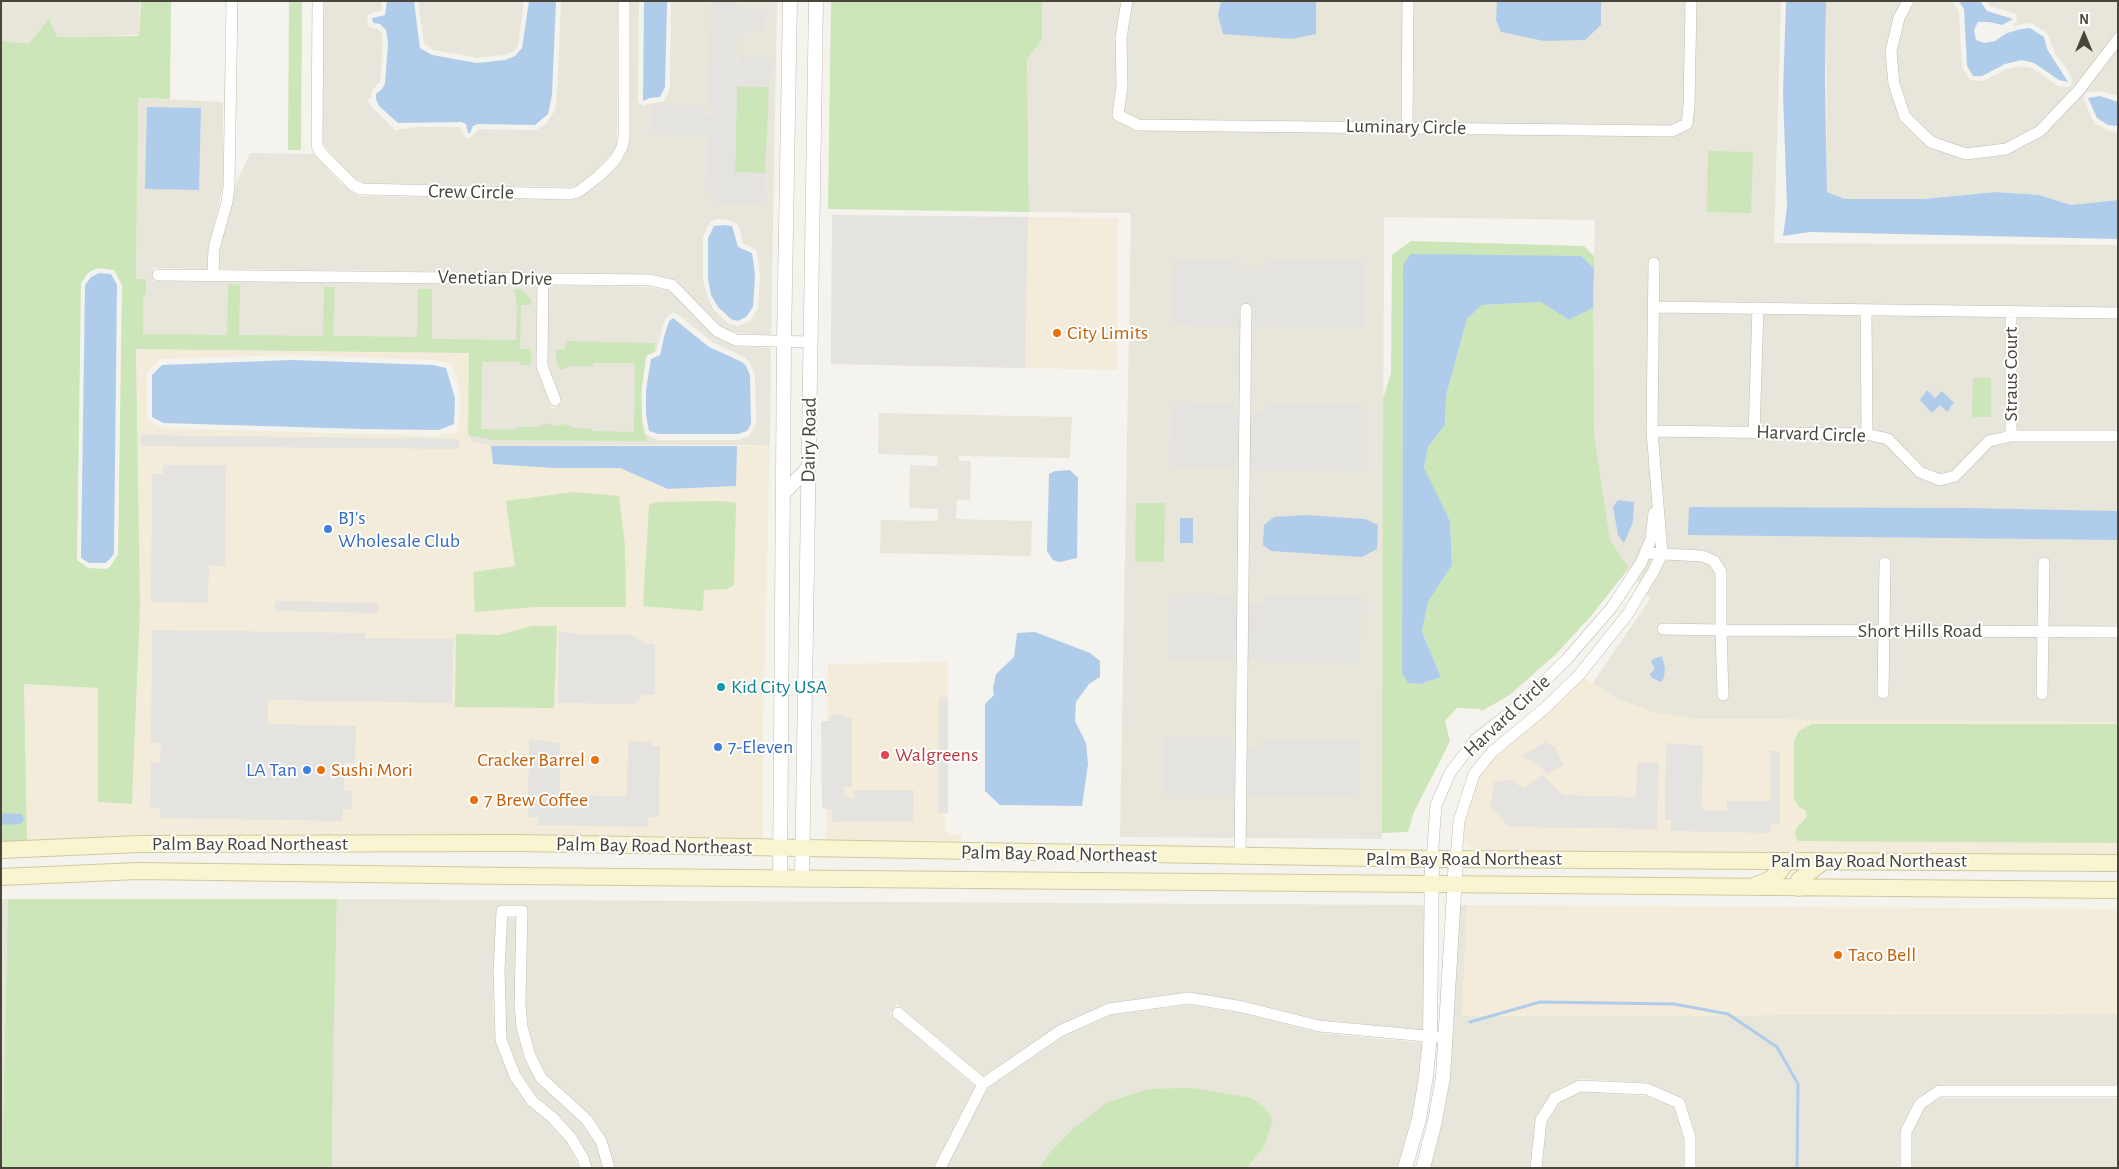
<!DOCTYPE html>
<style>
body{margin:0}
#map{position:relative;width:2119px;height:1169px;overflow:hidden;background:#f5f3ed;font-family:"Alegreya Sans",sans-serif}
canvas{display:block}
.frame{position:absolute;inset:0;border:2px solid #49453a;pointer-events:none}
.north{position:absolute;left:2059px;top:10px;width:50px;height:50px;-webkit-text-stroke:4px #fff;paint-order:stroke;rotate:0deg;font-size:14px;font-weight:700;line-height:20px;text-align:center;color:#49453a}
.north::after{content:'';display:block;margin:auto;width:18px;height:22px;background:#49453a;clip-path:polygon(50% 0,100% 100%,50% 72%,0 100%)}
</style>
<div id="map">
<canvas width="2119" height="1169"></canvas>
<div class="frame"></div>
<div class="north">N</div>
</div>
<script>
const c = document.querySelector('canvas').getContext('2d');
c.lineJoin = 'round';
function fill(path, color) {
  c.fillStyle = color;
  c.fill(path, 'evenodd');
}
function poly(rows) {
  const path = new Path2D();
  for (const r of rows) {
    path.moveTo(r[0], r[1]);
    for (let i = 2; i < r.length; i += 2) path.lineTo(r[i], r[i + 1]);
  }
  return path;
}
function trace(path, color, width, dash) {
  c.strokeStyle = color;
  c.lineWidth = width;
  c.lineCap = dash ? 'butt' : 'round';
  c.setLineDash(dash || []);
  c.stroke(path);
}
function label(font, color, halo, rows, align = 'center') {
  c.font = font + ' "Alegreya Sans",sans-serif';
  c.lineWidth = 4;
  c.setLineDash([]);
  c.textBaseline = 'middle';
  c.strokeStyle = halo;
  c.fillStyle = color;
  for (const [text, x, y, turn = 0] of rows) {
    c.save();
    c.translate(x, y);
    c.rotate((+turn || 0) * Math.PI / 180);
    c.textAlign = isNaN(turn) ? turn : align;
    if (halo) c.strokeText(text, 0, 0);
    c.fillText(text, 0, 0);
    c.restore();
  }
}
const residential = poly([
 [1,1,140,1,139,35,57,37,29,45,1,41],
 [323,1,382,1,381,11,370,13,367,17,369,27,378,29,382,33,383,43,380,82,372,90,371,97,368,100,370,105,395,130,417,127,460,127,465,137,470,138,479,129,536,130,546,124,555,110,557,95,561,1,618,1,617,145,610,156,595,171,576,186,569,187,363,183,357,180,348,173,322,143],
 [418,1,524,1,518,46,513,52,504,55,478,58,433,50,424,44],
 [630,1,639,1,638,102,643,106,651,103,662,102,667,97,670,87,671,1,777,1,771,335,737,333,720,326,676,280,651,274,219,269,220,249,234,188,250,153,315,154,340,183,351,191,361,196,570,200,581,197,603,181,620,163,627,151,629,138],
 [716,219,724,219,736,223,739,227,743,243,756,250,758,258,760,276,758,308,750,321,738,326,729,324,714,310,707,296,703,280,703,238,707,227,711,222],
 [1042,1,1781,1,1774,243,2118,245,2118,722,1696,719,1652,712,1618,699,1592,684,1650,599,1610,540,1594,433,1592,342,1595,220,1384,217,1382,839,1120,837,1131,213,1029,212,1027,59,1042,40],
 [1826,1,1952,1,1959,11,1962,68,1970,80,1984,81,2006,69,2022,66,2032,68,2058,86,2069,87,2071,85,2072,79,2068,70,2055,54,2047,33,2031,23,2012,26,2017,21,2016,14,1990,6,1986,1,2118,1,2118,96,2100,91,2086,93,2083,98,2094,123,2107,130,2118,132,2118,200,2071,205,2039,195,1996,192,1923,199,1845,199,1827,192],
 [137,98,223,102,223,186,209,246,208,269,153,268,153,281,537,285,536,366,552,409,562,403,548,364,548,285,650,287,670,291,715,337,735,346,771,348,770,445,492,446,470,442,469,353,136,349],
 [673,312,680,316,712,342,744,357,750,363,755,375,756,424,749,436,738,440,658,440,645,434,642,415,642,390,646,358,648,355,656,352,665,319],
 [879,413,1072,417,1070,458,959,456,959,461,971,461,970,500,957,500,956,519,1032,521,1031,556,880,553,881,520,938,521,938,509,909,508,910,465,937,466,938,456,878,454],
 [1,899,8,899,2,1168,1,1168],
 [337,899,1425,905,1424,1030,1320,1020,1244,1001,1188,992,1107,1003,1057,1026,983,1076,897,1004,890,1014,975,1086,933,1168,615,1168,605,1137,592,1117,546,1074,535,1053,528,1026,526,1003,528,912,522,905,502,905,496,911,493,1007,496,1043,510,1078,528,1105,548,1122,567,1142,580,1168,332,1168,333,1064],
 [1458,905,1467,905,1462,1016,2118,1014,2118,1085,1937,1086,1915,1100,1901,1128,1900,1168,1695,1168,1696,1136,1684,1101,1681,1097,1648,1083,1580,1079,1553,1092,1536,1116,1531,1168,1429,1168,1452,1044],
 [507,918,516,918,515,1004,517,1029,524,1058,538,1083,583,1125,596,1144,604,1168,592,1168,588,1156,575,1134,556,1113,536,1096,520,1072,506,1039,505,970],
 [1189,1005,1242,1013,1319,1033,1424,1043,1413,1117,1399,1168,1247,1168,1264,1147,1273,1121,1268,1111,1252,1098,1047,1156,1039,1168,946,1168,987,1089,1063,1037,1111,1015],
 [1581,1092,1646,1096,1675,1108,1685,1140,1684,1168,1542,1168,1546,1122,1559,1103],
 [1941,1098,2118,1098,2118,1168,1911,1168,1911,1133,1924,1108]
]);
const commercial = poly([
 [832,215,1118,218,1117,370,831,364],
 [136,349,469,353,470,442,491,446,493,463,554,468,620,468,668,489,736,486,737,446,734,446,770,445,763,726,763,841,27,842,24,684,98,688,98,801,132,804,140,607],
 [292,355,433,360,452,364,459,385,460,398,459,424,456,433,447,433,439,436,163,428,149,421,147,417,147,373,157,363,158,359],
 [619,496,625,545,626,607,535,607,476,612,473,572,515,566],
 [948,662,945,829,948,834,961,835,961,846,826,843,828,664],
 [1579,675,1618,699,1652,712,1696,719,2118,722,2118,855,1478,853,1466,844,1459,821,1474,774],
 [1467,905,2118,909,2118,1014,1462,1016]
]);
const green = poly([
 [141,1,171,1,170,99,138,98,136,279,146,279,146,294,144,295,143,299,143,334,227,335,228,284,240,285,239,335,323,336,324,287,335,287,333,336,417,337,418,289,432,289,432,339,516,340,517,305,514,289,521,289,532,301,531,305,521,305,520,349,531,349,531,365,521,365,520,362,482,362,481,429,516,430,517,427,539,427,545,423,555,426,567,424,574,428,592,429,592,431,634,432,635,363,593,363,593,366,571,366,561,370,557,364,555,350,565,349,565,341,655,343,655,351,646,356,641,393,642,423,647,441,492,440,468,435,469,353,136,349,140,607,132,804,98,802,98,688,24,684,27,842,1,842,1,41,29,44,49,19,57,37,139,36],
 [97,268,114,270,122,285,118,554,110,567,106,569,88,568,77,560,81,283,88,273],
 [289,1,302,1,301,150,288,150],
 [831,1,1042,1,1042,40,1027,59,1029,212,828,209],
 [737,86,769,87,765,173,735,173],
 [1708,151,1753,152,1751,213,1707,212],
 [1411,241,1584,246,1594,256,1594,268,1580,256,1403,265,1402,674,1408,683,1421,684,1441,677,1422,632,1428,602,1452,565,1450,521,1424,469,1428,447,1445,425,1446,396,1467,319,1482,305,1542,302,1569,320,1593,308,1594,433,1610,540,1629,568,1591,616,1556,654,1511,694,1482,711,1479,709,1457,708,1445,721,1450,741,1414,812,1408,832,1382,833,1383,399,1391,373,1392,255],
 [1973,378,1991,378,1991,417,1972,417],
 [573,492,619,496,625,545,626,607,535,607,475,612,473,572,515,566,506,501],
 [721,501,736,503,734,585,727,589,704,590,703,611,643,606,649,505,655,502],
 [1136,503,1165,503,1164,562,1135,562],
 [532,626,557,626,554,708,455,707,456,634,499,635],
 [1812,724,2118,724,2118,843,1798,841,1795,834,1797,827,1807,817,1805,810,1799,807,1794,799,1794,741,1799,731],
 [8,899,337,899,333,1064,332,1168,2,1168],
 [1192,1088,1252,1098,1268,1111,1273,1121,1264,1147,1247,1168,1039,1168,1047,1156,1073,1129,1106,1103,1148,1089]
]);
const parking = poly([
 [710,1,738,1,738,9,766,10,763,31,737,31,736,66,740,66,740,56,768,57,771,62,769,87,737,86,735,172,765,173,766,204,715,203,714,194,706,194,707,136,652,134,652,105,703,106,703,116,709,116,712,113,713,106,708,105],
 [832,215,1028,217,1025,368,831,364],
 [1173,259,1236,260,1236,270,1267,270,1268,260,1365,261,1363,328,1172,325],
 [1171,402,1234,404,1234,413,1265,413,1266,403,1362,405,1361,471,1170,468],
 [141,435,459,439,459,449,141,446],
 [163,465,226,465,225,566,209,566,208,603,151,602,152,474,163,474],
 [1169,594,1232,595,1232,604,1264,605,1264,595,1361,596,1360,663,1168,660],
 [275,601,378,603,378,613,275,611],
 [152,630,365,633,365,638,453,639,452,703,268,700,268,724,356,726,355,763,345,763,344,791,352,791,352,809,343,809,342,821,160,818,160,808,150,808,151,763,160,763,161,743,151,742],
 [559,631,580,635,632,635,645,644,655,644,655,694,643,695,634,704,558,703],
 [939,697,948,697,948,813,938,813],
 [830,715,843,715,843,717,852,718,852,787,843,787,844,795,853,799,854,790,914,790,913,821,832,822,832,809,822,808,821,721,830,721],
 [1164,737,1229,738,1229,747,1263,748,1263,739,1360,741,1359,797,1163,793],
 [529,739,560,743,560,795,627,796,628,741,651,742,651,746,660,746,659,817,648,817,647,827,538,825,538,817,528,817],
 [1545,742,1555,747,1564,765,1548,774,1534,761,1520,757],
 [1666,743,1703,746,1702,807,1704,810,1727,811,1727,801,1771,801,1770,751,1780,751,1780,825,1771,824,1772,833,1671,831,1671,820,1665,820],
 [1637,763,1659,763,1657,829,1509,827,1490,806,1494,782,1510,780,1523,788,1542,775,1563,795,1636,797]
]);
const water = poly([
 [387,1,414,1,420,48,432,55,477,63,505,60,515,56,522,48,529,1,556,1,552,95,548,114,535,125,478,124,473,126,470,133,468,133,466,124,461,122,398,123,379,106,376,99,376,94,381,90,385,84,388,43,386,30,380,24,373,23,372,18,385,15],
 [644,1,667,1,667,6,665,87,660,97,650,98,643,101],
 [1221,1,1316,1,1316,34,1292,39,1223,34,1218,15],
 [1497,1,1601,1,1601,25,1585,40,1544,41,1501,32,1496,20],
 [1786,1,1826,1,1825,81,1827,192,1845,199,1923,199,1996,192,2039,195,2071,205,2118,200,2118,239,1810,232,1783,236,1787,207,1783,93],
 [1959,1,1980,1,1987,11,2013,19,2002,25,1989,22,1978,22,1974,30,1976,40,1984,43,1995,41,2007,33,2021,29,2030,28,2044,37,2047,49,2068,82,2059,80,2034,63,2022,60,2005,64,1982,76,1973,76,1967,66,1964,9],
 [2100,96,2118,102,2118,126,2108,125,2097,118,2088,98],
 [147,107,201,108,199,190,145,189],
 [724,225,732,226,738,247,752,253,753,259,755,275,753,307,746,317,738,321,731,319,718,307,711,295,708,279,708,238,714,226],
 [1411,254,1581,256,1594,268,1593,308,1569,320,1541,302,1482,305,1467,319,1446,396,1445,425,1428,447,1424,468,1450,521,1452,565,1428,602,1422,632,1441,677,1421,684,1408,683,1402,674,1403,265],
 [99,273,111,274,117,285,114,554,106,563,89,563,81,558,85,285,91,277],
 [673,318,709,347,742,362,746,366,750,375,751,424,747,431,738,434,658,434,649,431,646,415,646,390,651,359,660,355,664,337,669,321],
 [292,360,433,365,446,368,455,398,454,424,439,430,361,429,163,423,152,417,152,375,162,365],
 [1927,390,1935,398,1942,391,1954,403,1949,408,1950,409,1947,412,1940,405,1932,413,1920,400],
 [491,446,737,446,736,486,668,489,620,468,554,468,493,464],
 [1070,470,1078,478,1077,558,1060,562,1053,560,1047,551,1049,474,1055,471],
 [1618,500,1634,502,1633,522,1624,543,1618,535,1613,507],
 [1689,507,1966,508,2118,511,2118,540,1688,535],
 [1306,515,1365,519,1378,525,1377,549,1362,557,1271,551,1263,545,1264,525,1274,517],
 [1180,518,1193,518,1193,543,1180,543],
 [1035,632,1090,653,1100,661,1100,677,1089,684,1076,702,1075,721,1086,743,1088,764,1082,806,1000,805,985,791,985,704,994,695,993,688,996,674,1014,657,1017,633],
 [1662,656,1665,668,1664,678,1661,682,1652,678,1650,674,1655,669,1651,662,1653,659]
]);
const stream = poly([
 [1470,1022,1540,1002,1674,1004,1728,1014,1777,1047,1798,1084,1797,1168]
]);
const canal = poly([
 [1,819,18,819]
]);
const minor = poly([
 [318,1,317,145,320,152,354,186,362,189,570,194,578,192,599,176,615,160,622,147,624,138,624,1],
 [1127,1,1121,38,1122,86,1118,115,1138,125,1672,131,1687,124,1689,106,1691,1],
 [1908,1,1899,18,1891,51,1894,84,1905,117,1931,142,1966,154,2006,149,2040,131,2079,90,2118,39],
 [1407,127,1408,1],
 [158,275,650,280,672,285,717,331,736,340,810,342],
 [213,275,214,248,227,202,229,187,232,1],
 [543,279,542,366,555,400],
 [1654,307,2118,313],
 [1866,310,1867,434],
 [1652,431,1867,434,1888,439,1920,472,1940,480,1955,476,1989,441,2011,436,2118,436],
 [1754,433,1758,308],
 [2011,436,2011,312],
 [1645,553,1702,556,1714,561,1721,572,1721,630,2118,632],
 [1663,629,1721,630,1723,695],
 [1883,693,1885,563],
 [2042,694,2044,563],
 [1240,856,1246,309],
 [1432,859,1436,805,1450,773,1475,740,1522,703,1567,659,1612,607,1641,563,1651,539,1654,513],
 [1456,859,1459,821,1474,774,1492,752,1545,708,1579,675,1627,615,1653,572,1662,554,1652,431,1654,263],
 [898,1013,983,1084],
 [586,1168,583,1158,571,1138,552,1117,532,1101,515,1076,501,1040,499,970,502,911,522,911,520,1004,522,1027,530,1056,541,1078,587,1120,601,1141,609,1168],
 [940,1168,983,1084,1060,1031,1109,1009,1189,998,1243,1007,1319,1026,1437,1037],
 [1536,1168,1541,1120,1555,1098,1580,1086,1647,1089,1679,1103,1690,1138,1690,1168],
 [1906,1168,1906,1132,1920,1104,1939,1091,2118,1091]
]);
const tertiary = poly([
 [783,494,809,467],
 [780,878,784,342,790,1],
 [802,878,816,1],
 [1405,1168,1419,1119,1426,1076,1430,1037,1432,859],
 [1423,1168,1435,1121,1443,1077,1456,859]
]);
const secondary = poly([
 [1,850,139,844,518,843,1432,859,2118,863],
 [1,877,138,871,512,876,2118,890],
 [1754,886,1769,880,1780,871,1787,861],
 [1799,888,1799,880,1824,861]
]);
const markers = [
 [1057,333,5,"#e8710a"],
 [328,529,5,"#3f7fe0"],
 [721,687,5,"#0f9aa8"],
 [718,747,5,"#3f7fe0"],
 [885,755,5,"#e0444e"],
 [595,760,5,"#e8710a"],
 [307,770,5,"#3f7fe0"],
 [321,770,5,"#e8710a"],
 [474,800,5,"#e8710a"],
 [1838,955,5,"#e8710a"]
];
const streetNames = [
 ["Luminary Circle",1406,127,1],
 ["Crew Circle",471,192,1],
 ["Venetian Drive",495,278,1],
 ["Straus Court",2011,374,-90],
 ["Harvard Circle",1811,434,2],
 ["Dairy Road",809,440,-89],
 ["Short Hills Road",1920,631],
 ["Harvard Circle",1507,716,-43],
 ["Palm Bay Road Northeast",250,844],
 ["Palm Bay Road Northeast",654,846,1],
 ["Palm Bay Road Northeast",1059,854,1],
 ["Palm Bay Road Northeast",1464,859],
 ["Palm Bay Road Northeast",1869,861]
];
const foodNames = [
 ["City Limits",1067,333],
 ["Cracker Barrel",585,760,"right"],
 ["Sushi Mori",331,770],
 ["7 Brew Coffee",484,800],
 ["Taco Bell",1848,955]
];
const shopNames = [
 ["BJ's",338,518],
 ["Wholesale Club",338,541],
 ["7-Eleven",728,747],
 ["LA Tan",297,770,"right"]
];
const cultureNames = [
 ["Kid City USA",731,687]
];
const healthNames = [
 ["Walgreens",895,755]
];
fill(residential, '#e8e6db');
fill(commercial, '#f4ecda');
fill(green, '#cce5b9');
fill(parking, '#e4e3e0');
fill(water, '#afcceb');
trace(stream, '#afcceb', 3);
trace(canal, '#afcceb', 11);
trace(minor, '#c0bcb0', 12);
trace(tertiary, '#c0bcb0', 15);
trace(secondary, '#d0c9a0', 18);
trace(minor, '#fff', 11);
trace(tertiary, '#fff', 14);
trace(secondary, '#faf5d1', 16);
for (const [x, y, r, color] of markers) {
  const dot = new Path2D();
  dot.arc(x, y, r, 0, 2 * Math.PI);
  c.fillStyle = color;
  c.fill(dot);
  trace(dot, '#fff', 2);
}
label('20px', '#49453a', '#fff', streetNames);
label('20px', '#c56008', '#fff', foodNames, 'left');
label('20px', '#366cbe', '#fff', shopNames, 'left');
label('20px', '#0d838f', '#fff', cultureNames, 'left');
label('20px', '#be3a42', '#fff', healthNames, 'left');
</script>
